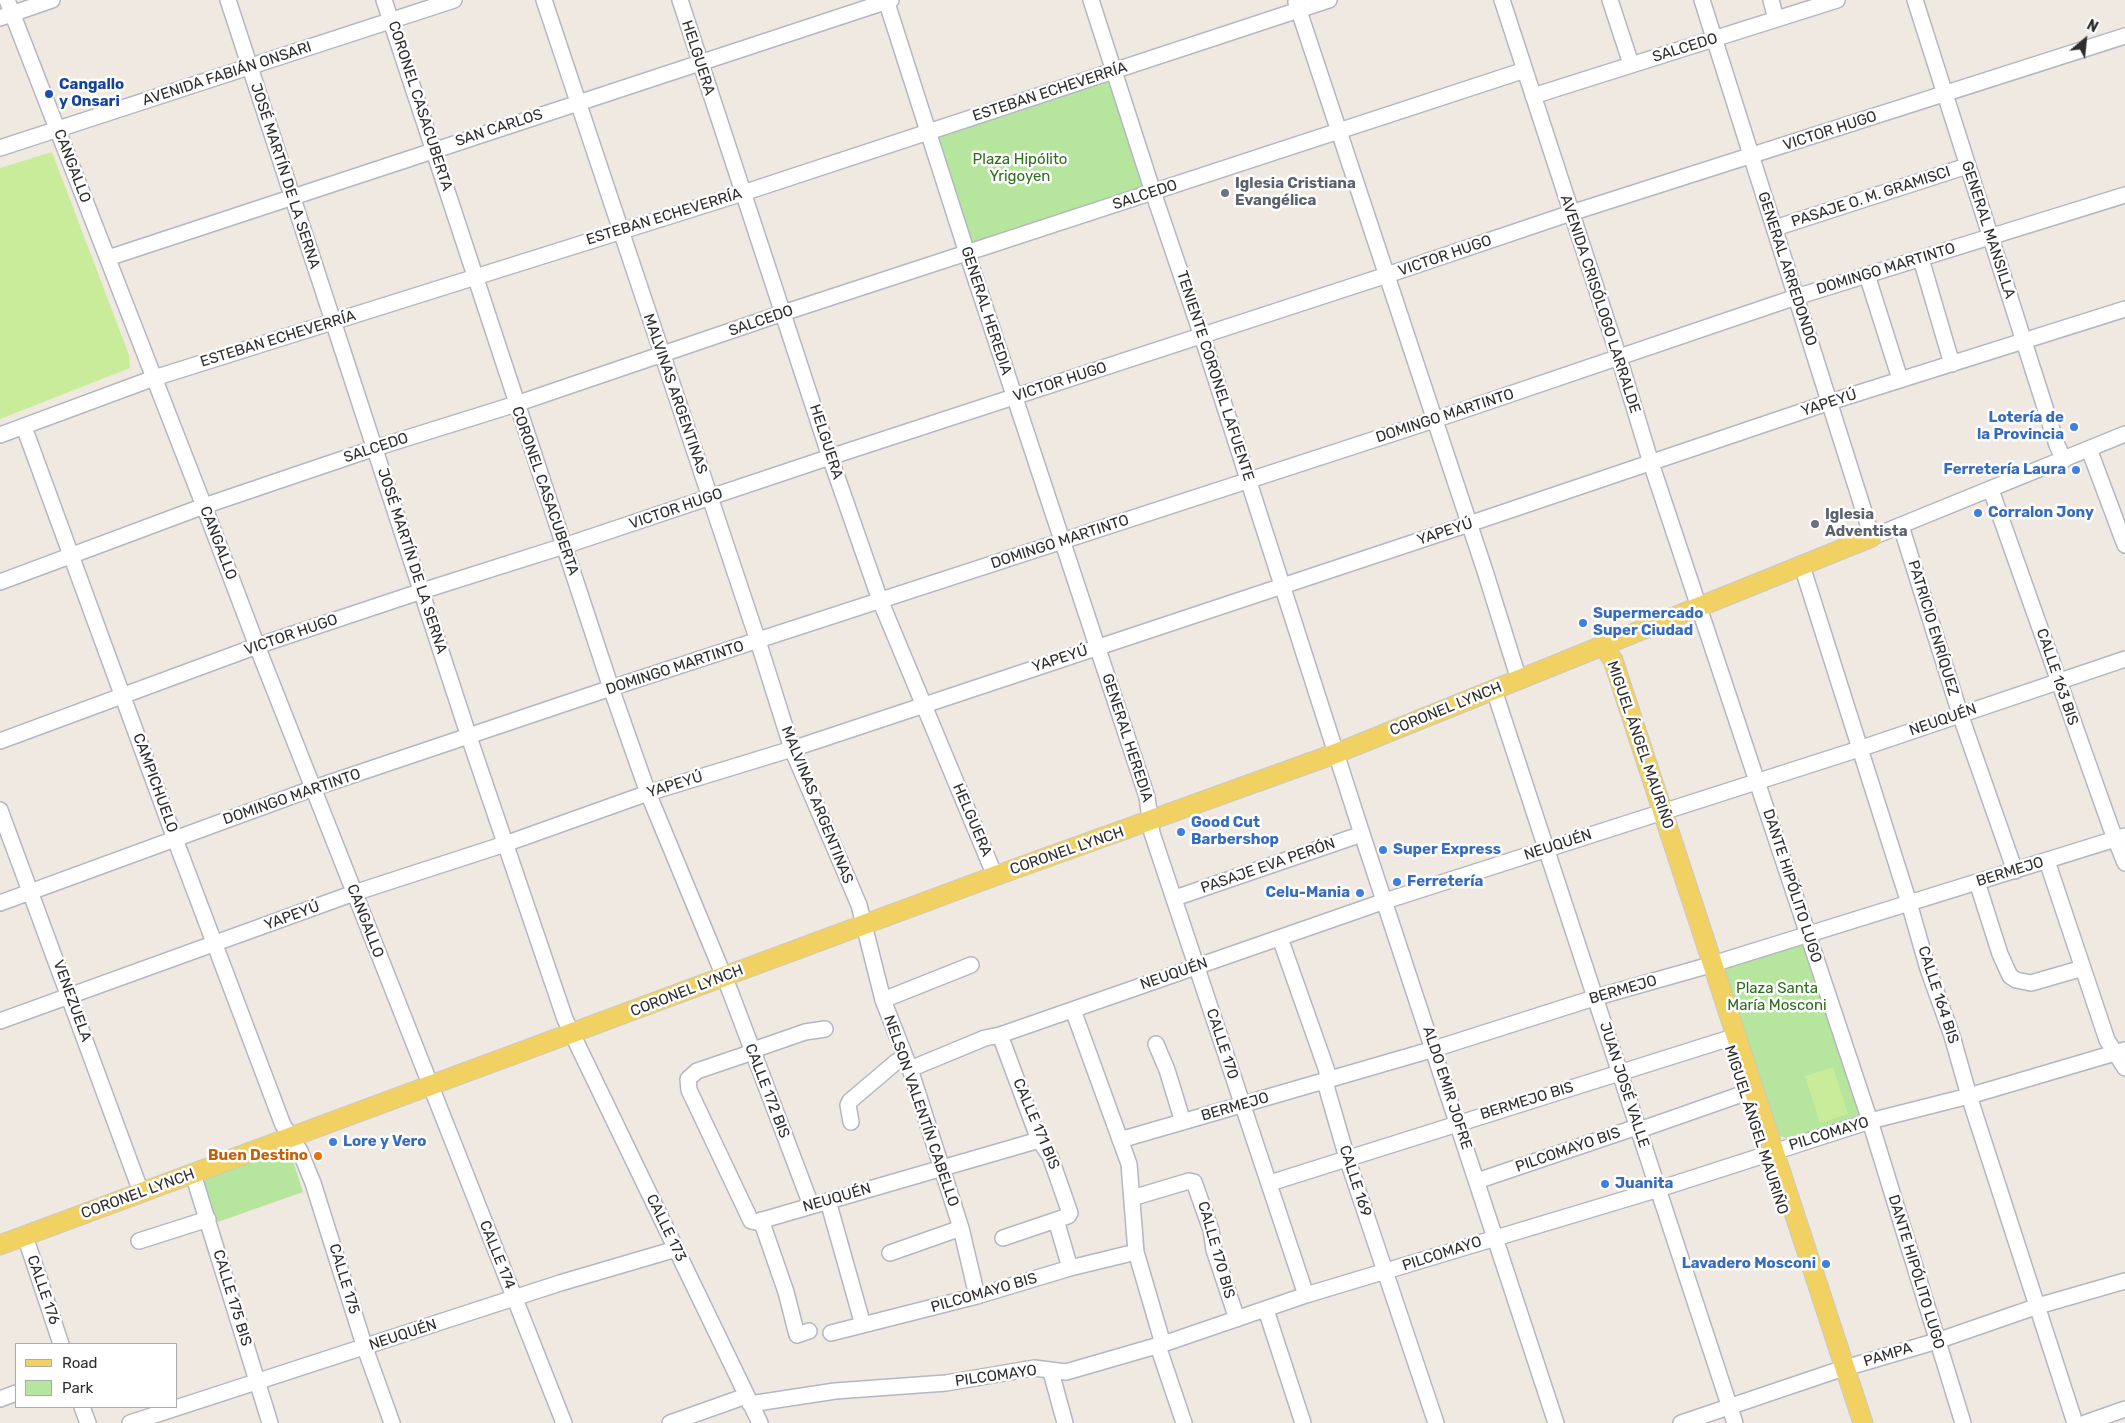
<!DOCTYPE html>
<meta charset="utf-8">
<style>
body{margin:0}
#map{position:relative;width:2125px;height:1423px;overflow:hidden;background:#efe9e1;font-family:Rubik,sans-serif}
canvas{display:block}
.legend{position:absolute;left:15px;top:1343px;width:162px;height:65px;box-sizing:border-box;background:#fff;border:1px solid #ababab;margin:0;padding:6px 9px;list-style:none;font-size:15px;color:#2e2e2e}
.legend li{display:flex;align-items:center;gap:10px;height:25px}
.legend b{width:25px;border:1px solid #ababab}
.north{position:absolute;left:2060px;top:15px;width:50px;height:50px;-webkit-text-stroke:4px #fff;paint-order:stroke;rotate:28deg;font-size:14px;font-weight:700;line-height:20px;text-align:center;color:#2e2e2e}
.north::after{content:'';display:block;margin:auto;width:18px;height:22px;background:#2e2e2e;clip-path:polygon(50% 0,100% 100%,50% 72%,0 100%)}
</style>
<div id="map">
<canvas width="2125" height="1423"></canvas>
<ul class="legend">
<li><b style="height:6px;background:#f2d163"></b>Road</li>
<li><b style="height:14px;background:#b6e59e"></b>Park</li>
</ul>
<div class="north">N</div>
</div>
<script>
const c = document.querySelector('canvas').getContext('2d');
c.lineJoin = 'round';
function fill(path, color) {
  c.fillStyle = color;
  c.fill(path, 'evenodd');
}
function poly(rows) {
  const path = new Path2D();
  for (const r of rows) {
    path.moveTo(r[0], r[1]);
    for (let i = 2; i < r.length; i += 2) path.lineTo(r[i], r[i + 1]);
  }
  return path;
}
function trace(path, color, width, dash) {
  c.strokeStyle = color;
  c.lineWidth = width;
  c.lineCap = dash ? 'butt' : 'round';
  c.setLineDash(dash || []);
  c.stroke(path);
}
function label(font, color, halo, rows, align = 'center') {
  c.font = font + ' Rubik,sans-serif';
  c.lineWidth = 5;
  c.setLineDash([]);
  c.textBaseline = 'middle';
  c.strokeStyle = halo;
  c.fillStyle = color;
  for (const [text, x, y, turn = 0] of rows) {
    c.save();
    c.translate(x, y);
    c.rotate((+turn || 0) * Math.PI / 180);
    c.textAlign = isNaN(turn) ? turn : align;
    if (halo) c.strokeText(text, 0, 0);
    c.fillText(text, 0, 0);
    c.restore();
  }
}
const green = poly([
 [1114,71,1151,185,967,253,929,132],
 [1804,940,1859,1110,1859,1114,1856,1118,1786,1138,1779,1136,1723,968],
 [288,1145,303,1192,215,1223,203,1182,209,1176]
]);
const pitch = poly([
 [52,152,129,355,130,368,0,419,0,168],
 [1833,1067,1848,1114,1820,1123,1805,1076]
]);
const minor = poly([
 [7,0,204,506,257,646,564,1423],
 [228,0,469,737,565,1019,760,1423],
 [384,0,611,688,648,793,730,991,811,1205],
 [544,0,758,641,792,749,859,905,883,1000,910,1069,961,1228,977,1296],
 [680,0,830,457,880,600,995,876],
 [886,0,967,253,1147,797,1152,833,1306,1295],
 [1091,0,1153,192,1202,336,1362,834,1556,1423],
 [1502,0,1619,358,1651,463,1870,1121,1963,1423],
 [1610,0,1631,64],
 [1702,0,1872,537,2125,434],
 [1771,0,1776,19],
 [1915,0,2057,445,2064,460],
 [1296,2,1485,571,1519,680],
 [0,18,52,0],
 [1533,96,1837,0],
 [0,148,454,0],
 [1775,228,1967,166],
 [108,258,891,0],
 [1921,259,1952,364],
 [1867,275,1900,379],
 [24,427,175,839,283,1125,300,1151,313,1183,365,1348,392,1423],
 [0,435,154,378,743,193,1329,0],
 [2089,449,2125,545],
 [1991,490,2111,828,2125,863],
 [1901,526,1960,714,2015,871],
 [1802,566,1909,903,1928,969,1952,1036,1969,1096,2075,1423],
 [0,582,204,506,375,448,516,404,783,313,1525,70],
 [1494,690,1735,1423],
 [0,741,257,646,422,591,564,546,830,457,1387,275,1571,213,2125,36],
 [0,810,141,1192],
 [2047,861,2107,1040,2125,1068],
 [1977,882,2000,954,2010,976,2016,980,2031,983,2083,968],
 [1175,898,1362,834],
 [0,903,314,788,611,688,1434,420,1796,297,2125,195],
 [1280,938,1327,1071,1327,1089,1347,1158,1436,1423],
 [883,1000,971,965],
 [1073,1010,1129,1164,1136,1252,1163,1344],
 [0,1021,354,893,505,844,648,793,792,749,1469,524,1830,402,2125,309],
 [825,1029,805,1032,759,1048,744,1055,697,1071,688,1079,689,1090,751,1221,756,1222,1039,1140],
 [1000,1035,1039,1140,1050,1156,1070,1213,1068,1216,1003,1238],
 [1156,1044,1167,1070,1183,1122],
 [910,1069,985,1038,1000,1035,1385,901,1859,749,2125,659],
 [851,1122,848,1105,850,1101,896,1062,904,1058],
 [1120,1140,1434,1049,1597,997,1703,967,2125,836],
 [193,1174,270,1423],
 [1477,1181,1631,1129,1645,1128,1745,1093],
 [1270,1183,1727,1039],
 [1132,1198,1189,1181,1194,1182,1211,1230,1214,1250,1237,1319],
 [828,1201,863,1325],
 [761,1220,786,1292,797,1335,809,1331],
 [1056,1220,1070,1268],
 [25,1236,61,1344],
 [139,1241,208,1219],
 [890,1253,961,1228],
 [1266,1310,1303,1423],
 [831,1333,977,1296,1070,1268,1136,1252],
 [1158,1346,1184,1423],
 [1051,1372,1065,1423],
 [0,1399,16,1393],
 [750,1404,835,1391,946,1383,1034,1368,1066,1372,1163,1344,1306,1295,1659,1189,1870,1121,1969,1096,2125,1050],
 [82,1407,88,1423],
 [130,1423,560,1283,676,1249],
 [670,1423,746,1396],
 [1681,1423,1835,1371,1937,1341,2038,1306,2125,1281],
 [2085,1423,2125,1409]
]);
const major = poly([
 [1603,646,1613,660,1863,1423],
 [0,1245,995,876,1337,753,1872,537]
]);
const markers = [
 [49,94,5,"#1a4fb4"],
 [1225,193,5,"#6b7280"],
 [2074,427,5,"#3f7fe0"],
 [2076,470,5,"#3f7fe0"],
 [1978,513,5,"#3f7fe0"],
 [1815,524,5,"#6b7280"],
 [1583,623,5,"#3f7fe0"],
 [1181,832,5,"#3f7fe0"],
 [1383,850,5,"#3f7fe0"],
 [1397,882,5,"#3f7fe0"],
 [1360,893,5,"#3f7fe0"],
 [333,1142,5,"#3f7fe0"],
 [318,1156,5,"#e8710a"],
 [1605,1184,5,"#3f7fe0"],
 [1826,1264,5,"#3f7fe0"]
];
const streetNames = [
 ["SALCEDO",1685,48,-17],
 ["HELGUERA",698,58,72],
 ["AVENIDA FABIÁN ONSARI",227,74,-18],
 ["ESTEBAN ECHEVERRÍA",1050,92,-18],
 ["CORONEL CASACUBERTA",420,106,72],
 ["SAN CARLOS",499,128,-18],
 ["VICTOR HUGO",1830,131,-18],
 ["CANGALLO",72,166,69],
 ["JOSÉ MARTÍN DE LA SERNA",285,176,72],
 ["SALCEDO",1145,195,-18],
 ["PASAJE O. M. GRAMISCI",1871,197,-18],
 ["ESTEBAN ECHEVERRÍA",664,217,-17],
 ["GENERAL MANSILLA",1988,230,72],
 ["VICTOR HUGO",1445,256,-19],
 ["GENERAL ARREDONDO",1787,269,72],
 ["DOMINGO MARTINTO",1886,269,-17],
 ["AVENIDA CRISÓLOGO LARRALDE",1600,304,72],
 ["GENERAL HEREDIA",986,311,72],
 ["SALCEDO",761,321,-19],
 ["ESTEBAN ECHEVERRÍA",278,339,-17],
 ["TENIENTE CORONEL LAFUENTE",1215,376,72],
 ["VICTOR HUGO",1060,382,-18],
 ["MALVINAS ARGENTINAS",675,394,71],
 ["YAPEYÚ",1829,403,-18],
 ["DOMINGO MARTINTO",1445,416,-18],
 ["HELGUERA",826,442,72],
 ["SALCEDO",376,448,-18],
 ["CORONEL CASACUBERTA",545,491,71],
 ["VICTOR HUGO",676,509,-19],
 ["YAPEYÚ",1445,532,-18],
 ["DOMINGO MARTINTO",1060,542,-18],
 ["CANGALLO",218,543,69],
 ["JOSÉ MARTÍN DE LA SERNA",412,561,72],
 ["PATRICIO ENRÍQUEZ",1933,628,73],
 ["VICTOR HUGO",291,635,-19],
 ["YAPEYÚ",1060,659,-18],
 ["DOMINGO MARTINTO",675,668,-18],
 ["CALLE 163 BIS",2057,677,71],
 ["CORONEL LYNCH",1446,709,-22],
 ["NEUQUÉN",1943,720,-19],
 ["GENERAL HEREDIA",1127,738,72],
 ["MIGUEL ÁNGEL MAURIÑO",1640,745,71],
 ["CAMPICHUELO",155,783,70],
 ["YAPEYÚ",675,785,-17],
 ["DOMINGO MARTINTO",292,797,-19],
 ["MALVINAS ARGENTINAS",817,805,68],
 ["HELGUERA",972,820,67],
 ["NEUQUÉN",1558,845,-18],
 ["CORONEL LYNCH",1067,851,-19],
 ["PASAJE EVA PERÓN",1268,866,-19],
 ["BERMEJO",2010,872,-17],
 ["DANTE HIPÓLITO LUGO",1792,886,72],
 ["YAPEYÚ",292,916,-20],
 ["CANGALLO",365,921,69],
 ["NEUQUÉN",1174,974,-19],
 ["BERMEJO",1623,990,-16],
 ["CORONEL LYNCH",687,991,-21],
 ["CALLE 164 BIS",1938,995,72],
 ["VENEZUELA",72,1001,70],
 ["CALLE 170",1222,1044,72],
 ["JUAN JOSÉ VALLE",1624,1085,72],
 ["ALDO EMIR JOFRE",1447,1088,72],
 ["CALLE 172 BIS",767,1091,69],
 ["BERMEJO BIS",1527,1101,-17],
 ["BERMEJO",1235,1107,-16],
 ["NELSON VALENTÍN CABELLO",921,1111,71],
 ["CALLE 171 BIS",1036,1124,67],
 ["MIGUEL ÁNGEL MAURIÑO",1756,1130,72],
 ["PILCOMAYO",1829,1134,-17],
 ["PILCOMAYO BIS",1568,1150,-19],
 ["CALLE 169",1355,1181,72],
 ["CORONEL LYNCH",138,1194,-20],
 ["NEUQUÉN",837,1198,-16],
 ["CALLE 173",666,1228,64],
 ["CALLE 170 BIS",1216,1250,74],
 ["PILCOMAYO",1442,1254,-18],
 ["CALLE 174",497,1255,68],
 ["DANTE HIPÓLITO LUGO",1916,1272,73],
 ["CALLE 175",344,1279,73],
 ["CALLE 176",43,1290,71],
 ["PILCOMAYO BIS",984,1293,-16],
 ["CALLE 175 BIS",232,1298,73],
 ["NEUQUÉN",403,1335,-18],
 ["PAMPA",1888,1355,-17],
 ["PILCOMAYO",996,1376,-8]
];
const transitNames = [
 ["Cangallo",59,85],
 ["y Onsari",59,102]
];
const parkNames = [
 ["Plaza Hipólito",1020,160],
 ["Yrigoyen",1020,177],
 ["Plaza Santa",1777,989],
 ["María Mosconi",1777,1006]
];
const worshipNames = [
 ["Iglesia Cristiana",1235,184],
 ["Evangélica",1235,201],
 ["Iglesia",1825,515],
 ["Adventista",1825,532]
];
const shopNames = [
 ["Lotería de",2064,418,"right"],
 ["la Provincia",2064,435,"right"],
 ["Ferretería Laura",2066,470,"right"],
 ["Corralon Jony",1988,513],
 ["Supermercado",1593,614],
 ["Super Ciudad",1593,631],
 ["Good Cut",1191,823],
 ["Barbershop",1191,840],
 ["Super Express",1393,850],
 ["Ferretería",1407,882],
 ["Celu-Mania",1350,893,"right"],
 ["Lore y Vero",343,1142],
 ["Juanita",1615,1184],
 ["Lavadero Mosconi",1816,1264,"right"]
];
const foodNames = [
 ["Buen Destino",308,1156]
];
fill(green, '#b6e59e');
fill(pitch, '#c9ec9a');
trace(minor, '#b4b7c1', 18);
trace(major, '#c9c9c9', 21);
trace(minor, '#fff', 15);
trace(major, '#f2d163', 19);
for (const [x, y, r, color] of markers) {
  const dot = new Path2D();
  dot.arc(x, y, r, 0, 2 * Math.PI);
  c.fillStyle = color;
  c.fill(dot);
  trace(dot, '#fff', 2);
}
label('15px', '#2e2e2e', '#fff', streetNames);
label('bold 15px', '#164399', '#fff', transitNames, 'left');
label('15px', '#2c6e1b', '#fff', parkNames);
label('bold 15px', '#5b616d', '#fff', worshipNames, 'left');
label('bold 15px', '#366cbe', '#fff', shopNames, 'left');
label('bold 15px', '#c56008', '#fff', foodNames, 'right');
</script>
